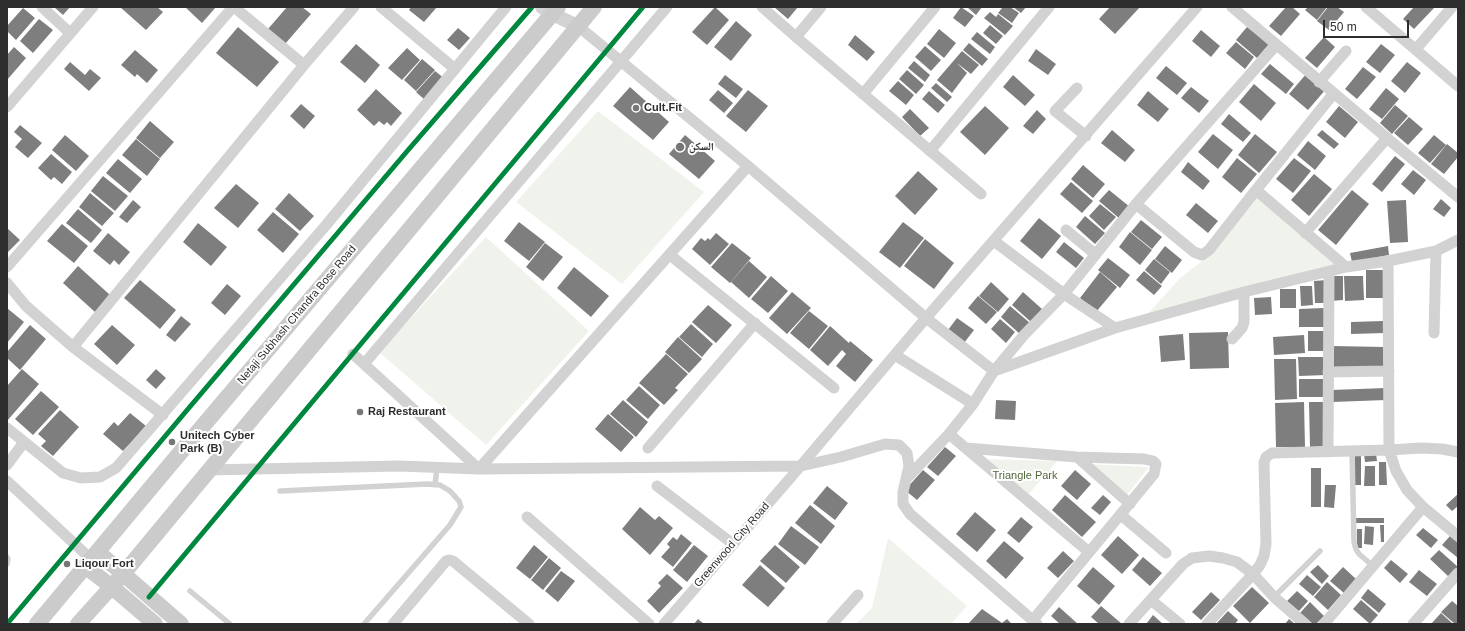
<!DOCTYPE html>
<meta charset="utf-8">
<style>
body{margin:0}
#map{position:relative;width:1465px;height:631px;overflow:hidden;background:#fff;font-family:Arial,sans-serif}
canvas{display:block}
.frame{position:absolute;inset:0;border:8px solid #2d2d2d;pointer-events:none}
.scale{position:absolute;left:1323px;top:20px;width:86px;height:18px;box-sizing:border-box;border:2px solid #2d2d2d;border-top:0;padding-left:5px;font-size:12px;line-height:14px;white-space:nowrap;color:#2d2d2d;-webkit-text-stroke:3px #fff;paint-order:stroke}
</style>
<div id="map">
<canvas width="1465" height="631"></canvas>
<div class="frame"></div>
<div class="scale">50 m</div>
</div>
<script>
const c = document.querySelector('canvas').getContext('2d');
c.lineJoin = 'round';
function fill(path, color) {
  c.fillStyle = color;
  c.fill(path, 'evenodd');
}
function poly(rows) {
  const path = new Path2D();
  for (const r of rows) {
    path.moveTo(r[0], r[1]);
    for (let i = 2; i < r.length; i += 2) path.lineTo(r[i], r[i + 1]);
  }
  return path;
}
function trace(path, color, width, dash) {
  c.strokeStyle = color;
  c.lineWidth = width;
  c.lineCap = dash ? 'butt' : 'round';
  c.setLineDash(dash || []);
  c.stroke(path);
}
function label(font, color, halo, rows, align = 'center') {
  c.font = font + ' Arial,"Noto Naskh Arabic",sans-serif';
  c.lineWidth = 4;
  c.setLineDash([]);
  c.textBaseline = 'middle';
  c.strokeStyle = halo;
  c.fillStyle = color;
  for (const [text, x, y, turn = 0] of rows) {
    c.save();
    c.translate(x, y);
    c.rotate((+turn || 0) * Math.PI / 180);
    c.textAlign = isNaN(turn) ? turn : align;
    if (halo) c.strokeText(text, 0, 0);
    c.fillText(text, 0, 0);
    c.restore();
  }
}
const green = poly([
 [598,111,704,192,622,284,516,202],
 [1256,194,1339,265,1146,316,1180,278,1202,261],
 [486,237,589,331,486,445,379,352],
 [982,459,1057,461,1027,496],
 [1086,464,1149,467,1126,496],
 [888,538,967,606,951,624,856,624,872,608]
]);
const building = poly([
 [54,7,70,7,63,15],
 [120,7,157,7,163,12,146,30],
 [185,7,216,7,202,23],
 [287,7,302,7,311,14,285,44,268,29],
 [411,7,437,7,424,22,409,10],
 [715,7,729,20,707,45,692,32],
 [774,7,798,7,788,19],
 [961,7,974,16,965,27,953,18],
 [967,7,982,7,976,15],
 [1003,7,1010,7,1019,13,1012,23,998,13],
 [1013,7,1026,7,1021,13],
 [1110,7,1140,7,1115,34,1099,19],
 [1286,7,1292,7,1300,14,1281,36,1269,26],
 [1308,7,1327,7,1317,20,1305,10],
 [1328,7,1337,7,1344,12,1329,30,1317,21],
 [1414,7,1435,7,1414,29,1403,19],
 [23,8,35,18,16,40,7,31,7,26],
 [990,12,996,17,998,14,1013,26,1005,35,984,18],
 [39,19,53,30,33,53,20,41],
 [736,21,752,35,731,61,714,47],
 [990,25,1003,36,996,44,983,33],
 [238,27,279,62,257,87,216,53],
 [1247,27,1269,44,1257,58,1236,40],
 [458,28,470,38,459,50,447,40],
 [939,29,956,43,944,58,927,44],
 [1201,30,1220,46,1211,57,1192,41],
 [977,32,995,47,990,54,971,39],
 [855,35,875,52,867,61,848,45],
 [1324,37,1335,47,1317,68,1305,58],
 [1236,42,1254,57,1245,69,1226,53],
 [969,43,988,59,982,66,963,50],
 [356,44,380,65,365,83,340,62],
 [1381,44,1395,55,1380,73,1366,62],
 [925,46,941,60,931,71,915,57],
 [14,47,26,58,7,80,7,55],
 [407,48,420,60,402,80,388,68],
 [1036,49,1056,64,1048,75,1028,61],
 [135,50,158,70,147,83,137,74,135,77,121,65],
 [962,51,979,65,971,74,957,63,967,73,952,93,937,80],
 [422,59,435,70,416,91,404,80],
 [914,61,930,75,925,82,908,68],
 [70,62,85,75,90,69,101,78,89,91,64,69],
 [1407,62,1421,73,1405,93,1391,81],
 [1270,64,1294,84,1286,94,1261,74],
 [1166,66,1187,83,1177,95,1156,78],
 [1363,67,1376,77,1357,99,1345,89],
 [907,70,924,85,916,94,899,79],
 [435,71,445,79,425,100,416,92],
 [1307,73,1326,89,1308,110,1289,94],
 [725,75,743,89,736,98,718,84],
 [1013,75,1035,95,1025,106,1003,87],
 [898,81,914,95,906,105,889,91],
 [936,83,952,97,947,102,931,88],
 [1254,84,1276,103,1261,121,1239,102],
 [630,87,669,122,653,140,613,106],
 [1191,87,1209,101,1199,113,1181,98],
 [1386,88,1399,99,1382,119,1369,109],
 [376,89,402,113,391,126,387,122,384,125,379,121,374,126,357,110],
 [718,90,733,103,724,113,709,100],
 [748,90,768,106,746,132,726,116],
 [929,91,945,105,938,113,922,99],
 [1148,91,1169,109,1158,122,1137,105],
 [301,104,315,116,304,129,290,116],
 [1395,105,1408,116,1392,134,1380,123],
 [985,106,1009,128,985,155,960,132],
 [1339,106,1358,122,1345,138,1326,122],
 [910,109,929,128,920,136,902,117],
 [1037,110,1046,119,1033,134,1023,126],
 [1229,114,1251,133,1243,142,1221,124],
 [1409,117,1423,129,1408,145,1394,133],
 [150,121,174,142,160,158,136,138],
 [20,125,42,143,28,158,15,147,22,139,14,132],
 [1112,130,1135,150,1125,162,1101,143],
 [1322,130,1339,144,1334,149,1317,135],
 [1213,134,1233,150,1218,169,1198,152],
 [1255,134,1277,152,1259,173,1238,155],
 [65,135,89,156,76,171,52,150],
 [685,135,715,161,699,179,669,154],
 [1434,135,1446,145,1430,163,1418,153],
 [136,139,160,159,147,176,122,155],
 [1308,141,1326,156,1315,170,1297,155],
 [1447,144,1458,153,1458,157,1444,174,1431,164],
 [51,154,72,172,62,184,54,177,51,180,38,168],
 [1395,156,1405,164,1382,192,1372,184],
 [1237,158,1257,174,1241,193,1222,177],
 [1294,158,1311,171,1293,193,1276,179],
 [118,159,142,179,130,193,106,173],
 [1188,162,1210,181,1203,190,1181,172],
 [1083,165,1105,184,1093,198,1071,179],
 [1413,170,1426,180,1414,195,1401,184],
 [918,171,938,189,915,215,895,196],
 [1314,174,1332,189,1309,216,1291,200],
 [103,176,128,196,115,211,91,191],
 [1071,182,1093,201,1082,213,1060,194],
 [236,184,259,203,238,228,214,208],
 [1109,190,1130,207,1120,219,1099,201],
 [1352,190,1369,204,1336,245,1318,230],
 [90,193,114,213,102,226,79,207],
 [289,193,314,216,300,231,275,209],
 [1441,199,1451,208,1444,217,1433,209],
 [133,200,141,207,127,223,119,217],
 [1406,200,1408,242,1390,243,1387,201],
 [1196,203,1218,221,1208,233,1186,215],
 [1100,204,1116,217,1104,230,1089,216],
 [78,209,102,230,91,243,66,223],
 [273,212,299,234,283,253,257,230],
 [1085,216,1105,233,1095,244,1076,227],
 [1039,218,1061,236,1042,259,1020,241],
 [1141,220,1162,237,1152,249,1131,232],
 [519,222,545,242,529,261,504,241],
 [903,222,924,238,900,268,879,252],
 [198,223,227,247,211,266,183,242],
 [62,224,88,246,74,263,47,241],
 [7,228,20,240,7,253],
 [1130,232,1152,250,1140,265,1119,247],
 [108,233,130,252,119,265,114,260,110,265,93,251],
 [716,233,729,244,710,265,692,249,701,238,705,241,708,238,710,240],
 [925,239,954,263,934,289,904,266],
 [1064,242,1084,258,1076,268,1056,252],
 [545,243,563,257,543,281,526,267],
 [732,243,751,258,730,283,711,267],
 [1165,246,1182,260,1172,273,1155,259],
 [1388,246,1389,255,1352,262,1350,253],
 [1108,258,1130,275,1120,288,1098,270],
 [1154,259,1170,272,1161,284,1145,270],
 [749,261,767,277,749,298,731,282],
 [78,266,110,295,95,312,63,283],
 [574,267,609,296,591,317,557,288],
 [1366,270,1384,270,1384,298,1366,298],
 [1144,271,1162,286,1154,295,1136,280],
 [1100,272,1117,287,1096,312,1080,298],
 [771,276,788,291,768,313,751,299],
 [1331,276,1343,276,1343,300,1331,301],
 [1344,276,1363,276,1364,300,1345,301],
 [140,280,176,310,160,329,124,298],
 [1327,280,1328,303,1315,303,1314,281],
 [991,282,1009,299,998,312,979,296],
 [227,284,241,296,225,315,211,303],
 [1300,286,1312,286,1313,305,1301,306],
 [1280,289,1296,289,1296,308,1280,308],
 [792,292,811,308,787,334,769,318],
 [1023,292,1042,309,1031,322,1012,305],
 [978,296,997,312,986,324,968,308],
 [1271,297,1272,314,1255,315,1254,298],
 [708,305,732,325,716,343,692,322],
 [1010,306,1030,323,1020,334,1001,317],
 [7,308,24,322,7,343],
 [1324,308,1324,327,1299,327,1299,309],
 [809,311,828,326,809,349,790,333],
 [181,316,191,324,175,342,166,335],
 [957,318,974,330,964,343,948,330],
 [1000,319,1015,332,1006,343,991,329],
 [1384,321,1385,333,1351,334,1351,322],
 [691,324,713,344,702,357,679,337],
 [30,325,46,339,20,370,7,358,7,352],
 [112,325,135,345,117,365,94,344],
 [830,326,849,343,850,341,873,360,855,382,836,366,846,354,842,350,828,366,810,350],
 [1308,331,1327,331,1328,351,1308,351],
 [1228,332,1229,368,1190,369,1189,333],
 [1183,334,1185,360,1161,362,1159,336],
 [1304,335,1305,353,1274,355,1273,337],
 [678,337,702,359,689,373,665,352],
 [1332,346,1385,347,1384,369,1332,368],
 [666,354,688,374,675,388,678,390,664,405,639,383],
 [1298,357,1325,357,1326,375,1299,376],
 [1274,359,1296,359,1297,399,1275,400],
 [22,369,39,384,7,421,7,386],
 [156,369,166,378,156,389,146,380],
 [1299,379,1324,379,1324,397,1299,397],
 [639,386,660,405,648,419,626,400],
 [1386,388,1386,400,1332,402,1331,390],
 [41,391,59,407,33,435,15,419],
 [623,400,648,422,636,437,610,414],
 [996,400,1016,401,1015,420,995,419],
 [1304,402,1305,447,1276,447,1275,403],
 [1309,402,1326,402,1326,446,1310,447],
 [60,410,79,427,53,456,41,446,46,441,38,434],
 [130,413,146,426,123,451,103,434,114,422,118,426],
 [608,414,634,437,621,452,595,429],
 [945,447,956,456,938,476,927,467],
 [1376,453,1377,461,1365,462,1364,454],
 [1355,455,1361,456,1361,485,1355,485],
 [1379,462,1386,462,1387,485,1379,485],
 [1365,466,1375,466,1375,486,1364,486],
 [1311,468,1321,468,1321,507,1311,507],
 [923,470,935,480,917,500,905,490],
 [1075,470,1091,484,1077,500,1061,486],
 [1325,485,1336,485,1334,508,1324,507],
 [827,486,848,503,835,520,813,503],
 [1458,494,1458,506,1452,511,1446,505],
 [1065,495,1096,522,1082,537,1052,510],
 [1103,495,1111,502,1100,515,1091,508],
 [810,505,835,526,821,544,795,523],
 [640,507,655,520,659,516,673,528,650,555,622,529],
 [975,512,996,530,977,552,956,534],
 [1021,517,1033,527,1019,543,1007,533],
 [1355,518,1384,518,1384,523,1355,523],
 [1380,525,1384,525,1384,542,1381,542],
 [791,526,819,547,805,565,778,544],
 [1365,526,1374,527,1373,545,1364,544],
 [1423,528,1438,540,1431,548,1416,535],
 [1357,529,1362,529,1362,548,1357,548],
 [681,534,692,543,673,567,661,557,670,547,667,544,673,537,677,540],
 [1118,536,1139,555,1122,574,1101,555],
 [1450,536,1458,543,1458,558,1442,545],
 [1004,541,1024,558,1006,579,986,561],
 [534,545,548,557,530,579,516,568],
 [694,545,708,556,687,582,673,570],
 [775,545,800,567,786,583,760,561],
 [1439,550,1458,567,1449,577,1430,559],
 [1063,551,1074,561,1058,578,1047,568],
 [1143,557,1162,573,1150,586,1132,570],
 [549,558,561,568,543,590,531,580],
 [1391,560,1408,574,1400,583,1384,568],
 [760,565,785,588,768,607,742,585],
 [1318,565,1329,576,1322,584,1310,572],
 [1093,567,1115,586,1099,605,1077,586],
 [1343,567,1356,579,1344,593,1330,581],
 [1419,570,1437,584,1427,596,1409,582],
 [561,571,575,581,558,602,545,591],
 [667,574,683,588,659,613,647,601,661,586,658,583],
 [1307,575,1321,587,1313,596,1299,584],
 [1327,582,1341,595,1328,610,1314,597],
 [1252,587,1269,603,1250,623,1233,606],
 [1368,589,1386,604,1379,613,1361,598],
 [1297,591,1308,601,1299,611,1287,601],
 [1211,592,1220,600,1201,620,1192,612],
 [1361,600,1378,615,1370,624,1353,609],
 [1452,601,1458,606,1458,624,1455,624,1441,612],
 [1310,602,1324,616,1316,624,1313,624,1300,613],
 [1101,606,1122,624,1099,624,1091,617],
 [1059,607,1078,624,1060,624,1051,616],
 [982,609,1002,623,1007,619,1012,624,968,624],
 [1228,611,1238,620,1235,624,1216,624],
 [1441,613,1453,624,1431,624],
 [1153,615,1163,624,1146,624],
 [698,619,704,624,694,624],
 [1289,619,1295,624,1285,624]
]);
const service = poly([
 [1352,451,1354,542,1356,549,1359,554,1373,566],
 [435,485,437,468],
 [280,491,427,484,440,485,450,491,459,501,461,507,450,525,364,624],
 [7,557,8,559,7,564],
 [190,591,230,624],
 [1274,597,1320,551]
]);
const minor = poly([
 [42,7,70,33],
 [234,7,304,65],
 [381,7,455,69],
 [762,7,796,37,981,194],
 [1232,7,1387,138,1458,197],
 [1366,7,1458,86],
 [578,26,748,166,926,318,994,371],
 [796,37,821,7],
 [1416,49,1452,7],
 [1319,82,1346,51],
 [1077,88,1055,111,1086,136],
 [863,94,935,7],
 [7,107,93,7],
 [930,151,1049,7],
 [1256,190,1346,267],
 [1136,204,1194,252,1202,255,1209,250,1256,190,1334,93],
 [1066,230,1095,254],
 [1305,233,1387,138],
 [994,241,1064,294,1115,328],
 [670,255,834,388],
 [1388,261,1389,450,1421,448,1442,449,1458,452],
 [7,267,233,7],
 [7,283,26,306,73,347,163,415],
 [1434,333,1436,251],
 [1232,339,1242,328,1244,322,1244,292],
 [73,347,304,65,354,7],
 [353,354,479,469],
 [895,355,973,404],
 [364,364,667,7],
 [994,371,1115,328,1244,292,1346,267,1388,261,1436,251,1458,240],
 [1328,372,1389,371],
 [7,428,63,473,81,478,100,477,116,468,327,224,506,7],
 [949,434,1089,552],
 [648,448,755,323],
 [966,448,1077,457,1144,459,1153,461,1156,464,1154,474,1033,620],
 [1328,452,1329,272],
 [1077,457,1130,504],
 [7,465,24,442],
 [479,469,748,166],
 [209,470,399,466,479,469,801,466,841,457,885,444,899,445,907,453,909,466,903,492,903,504,910,514,1037,624],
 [907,478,949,434,973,404,994,371,1024,335,1064,294,1136,204,1276,45],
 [7,481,92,560],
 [657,486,733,544],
 [1121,515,1166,553],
 [527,517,649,624],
 [1151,600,1180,624],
 [393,624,446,561,449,560,453,561,529,624],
 [664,624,792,476,926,318,1197,7],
 [832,624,858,595],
 [1129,624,1183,564,1192,558,1209,556,1223,558,1237,562,1253,574,1274,597,1305,624],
 [1207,624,1253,574,1260,565,1264,556,1266,544,1264,463,1266,457,1272,453,1389,450,1396,471,1407,490,1423,507,1458,536],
 [1324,624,1423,507],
 [1413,624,1458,573]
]);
const tertiary = poly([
 [542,7,552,14,578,26]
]);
const secondary = poly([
 [98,552,181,624],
 [86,567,112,587,155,624],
 [37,624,169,466,558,7],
 [78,624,123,574,594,7]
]);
const cycleway = poly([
 [149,597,643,7],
 [7,624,188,409,409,149,532,7]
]);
const markers = [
 [636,108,4,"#767676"],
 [680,147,5,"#767676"],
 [360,412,4,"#767676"],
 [172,442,4,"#767676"],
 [67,564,4,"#767676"]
];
const poiNames = [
 ["Cult.Fit",644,108],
 ["السكن",689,147],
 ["Raj Restaurant",368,412],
 ["Unitech Cyber",180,436],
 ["Park (B)",180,449],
 ["Liqour Fort",75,564]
];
const streetNames = [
 ["Netaji Subhash Chandra Bose Road",297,315,-50],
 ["Greenwood City Road",732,545,-49]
];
const parkNames = [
 ["Triangle Park",1025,476]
];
fill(green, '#f0f3eb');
fill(building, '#7e7e7e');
trace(service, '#d2d2d2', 5.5);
trace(minor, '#d2d2d2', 11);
trace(tertiary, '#d2d2d2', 14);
trace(secondary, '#cbcbcb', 16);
trace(cycleway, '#00873e', 5);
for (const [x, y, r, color] of markers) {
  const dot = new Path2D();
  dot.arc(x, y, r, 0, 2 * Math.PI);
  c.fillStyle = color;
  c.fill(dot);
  trace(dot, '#fff', 1.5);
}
label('bold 11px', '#2d2d2d', '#fff', poiNames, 'left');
label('11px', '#2d2d2d', '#fff', streetNames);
label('11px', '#50673c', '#fff', parkNames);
</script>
